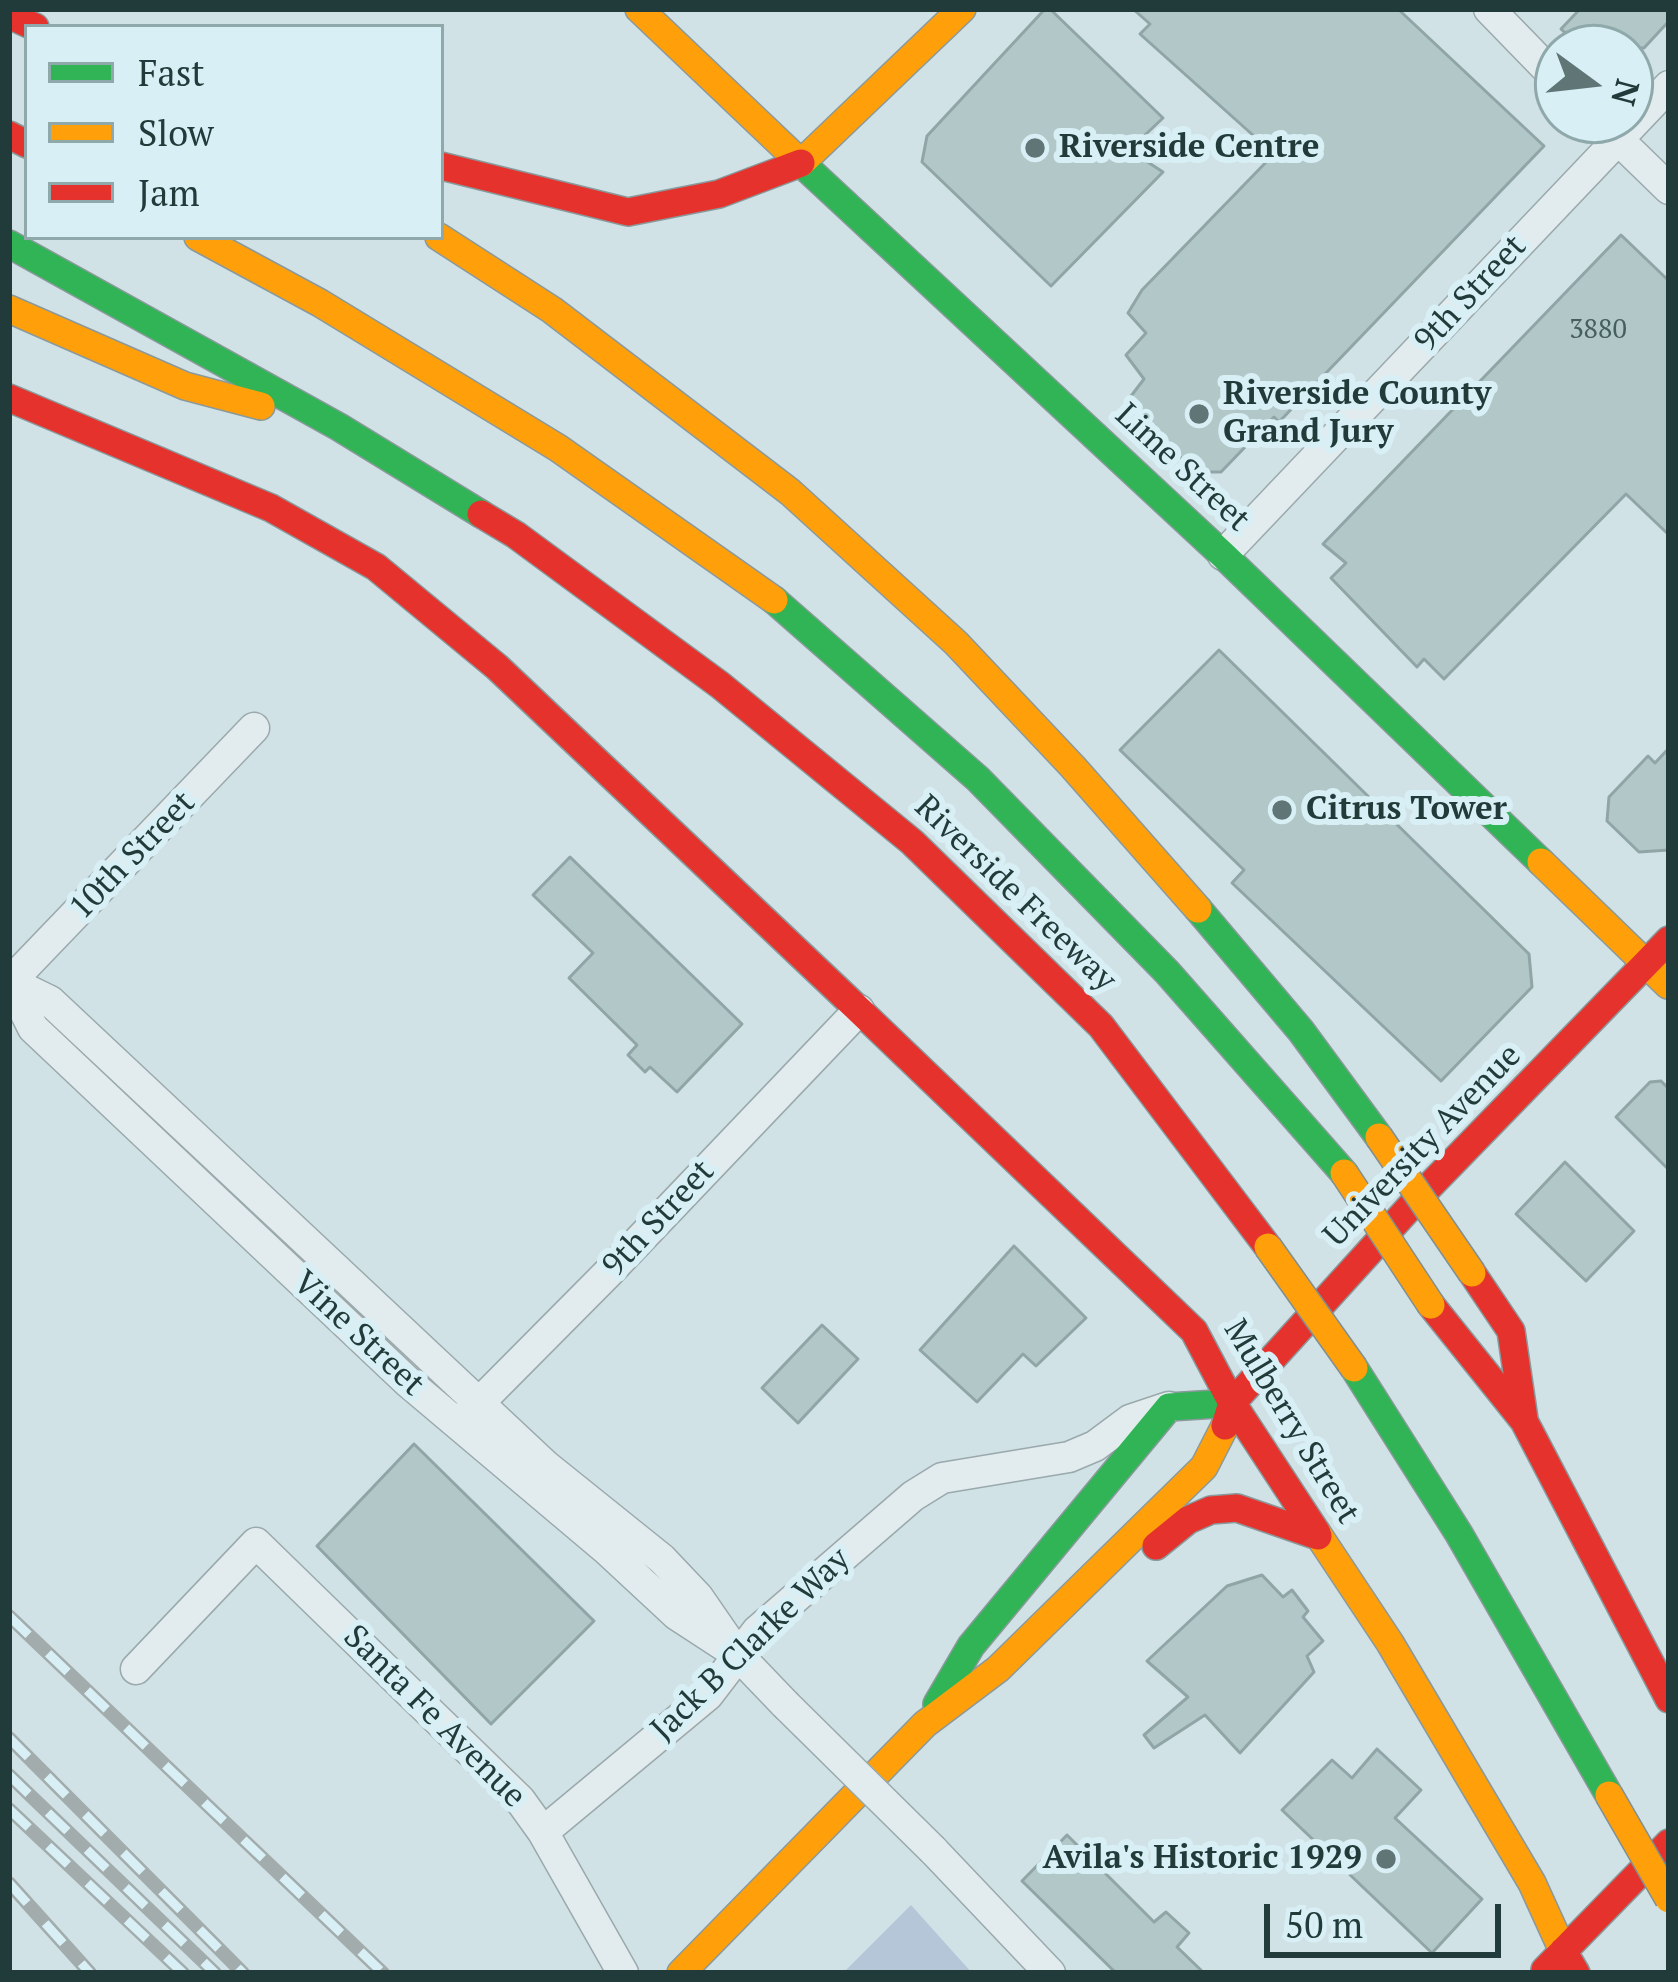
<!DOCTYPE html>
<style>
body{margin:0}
#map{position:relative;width:1678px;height:1982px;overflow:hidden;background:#d1e2e6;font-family:"PT Serif",serif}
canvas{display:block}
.frame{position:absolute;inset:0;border:12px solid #213b3a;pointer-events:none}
.legend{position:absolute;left:24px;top:24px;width:420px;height:216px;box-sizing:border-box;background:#d8f0f5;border:3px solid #8fa8aa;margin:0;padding:15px 21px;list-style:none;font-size:36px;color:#213b3a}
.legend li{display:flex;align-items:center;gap:24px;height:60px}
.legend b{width:60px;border:3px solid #8fa8aa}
.north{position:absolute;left:1534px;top:24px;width:120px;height:120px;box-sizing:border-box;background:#d8f0f5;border:3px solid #8fa8aa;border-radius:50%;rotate:105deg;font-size:33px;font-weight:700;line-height:48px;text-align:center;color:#213b3a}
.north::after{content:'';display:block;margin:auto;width:42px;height:54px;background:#5f7576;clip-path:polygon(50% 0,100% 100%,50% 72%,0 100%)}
.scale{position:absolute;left:1264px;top:1904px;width:237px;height:54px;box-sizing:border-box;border:6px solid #213b3a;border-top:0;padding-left:15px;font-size:36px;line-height:42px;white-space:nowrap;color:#213b3a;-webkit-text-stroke:9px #d8f0f5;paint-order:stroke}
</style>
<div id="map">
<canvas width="1678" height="1982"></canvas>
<div class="frame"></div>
<ul class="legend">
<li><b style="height:15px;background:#30b455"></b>Fast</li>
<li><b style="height:15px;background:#ff9f0a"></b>Slow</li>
<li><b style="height:15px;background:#e5322d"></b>Jam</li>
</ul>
<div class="north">N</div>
<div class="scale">50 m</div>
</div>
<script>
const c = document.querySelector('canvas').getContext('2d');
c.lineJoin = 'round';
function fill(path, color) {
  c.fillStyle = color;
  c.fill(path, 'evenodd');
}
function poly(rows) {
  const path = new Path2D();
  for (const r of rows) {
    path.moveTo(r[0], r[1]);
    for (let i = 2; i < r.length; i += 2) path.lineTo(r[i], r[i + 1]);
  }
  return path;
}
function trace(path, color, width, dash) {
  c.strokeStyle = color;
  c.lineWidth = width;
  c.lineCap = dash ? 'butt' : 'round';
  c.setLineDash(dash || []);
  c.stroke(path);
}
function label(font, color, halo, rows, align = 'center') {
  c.font = font + ' "PT Serif",serif';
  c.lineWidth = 12;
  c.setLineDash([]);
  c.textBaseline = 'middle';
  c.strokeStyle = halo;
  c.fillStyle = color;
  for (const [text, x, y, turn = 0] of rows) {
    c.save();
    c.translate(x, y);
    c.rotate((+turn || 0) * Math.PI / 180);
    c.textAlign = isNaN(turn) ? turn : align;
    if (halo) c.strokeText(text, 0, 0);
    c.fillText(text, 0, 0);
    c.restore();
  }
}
const green = poly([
 [911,1905,972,1973,843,1973]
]);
const building = poly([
 [1045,9,1050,9,1163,118,1145,135,1143,159,1163,172,1051,286,922,162,927,136,1045,9],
 [1133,9,1398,9,1544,146,1279,422,1274,417,1221,472,1197,472,1142,424,1128,400,1144,379,1126,355,1146,333,1128,313,1142,290,1274,154,1140,34,1150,24,1133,9],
 [1580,9,1669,9,1669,21,1644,48,1581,48,1561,29,1580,9],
 [1621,235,1669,281,1669,535,1626,494,1444,679,1424,659,1417,667,1331,578,1346,563,1323,544,1621,235],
 [1219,650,1529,954,1532,987,1441,1081,1232,883,1244,870,1120,750,1219,650],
 [1669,748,1669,850,1639,852,1607,821,1609,797,1648,756,1655,763,1669,748],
 [570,857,742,1024,677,1092,650,1067,645,1072,628,1055,637,1045,569,978,593,953,533,895,570,857],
 [1661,1081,1669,1089,1669,1170,1616,1117,1650,1082,1661,1081],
 [1565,1162,1634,1231,1586,1281,1516,1214,1565,1162],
 [1014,1246,1086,1318,1036,1366,1023,1354,977,1402,920,1350,1014,1246],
 [822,1325,858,1359,798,1423,762,1388,822,1325],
 [414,1444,594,1621,491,1724,317,1546,414,1444],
 [1262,1575,1283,1597,1292,1590,1308,1611,1303,1617,1323,1641,1307,1656,1314,1672,1240,1753,1205,1715,1154,1748,1144,1735,1188,1697,1147,1661,1227,1586,1262,1575],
 [1377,1749,1421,1790,1395,1818,1482,1899,1432,1953,1282,1810,1332,1760,1352,1778,1377,1749],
 [1067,1835,1154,1922,1166,1912,1189,1933,1177,1947,1204,1973,1116,1973,1022,1881,1067,1835]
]);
const street = poly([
 [1489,9,1558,80],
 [1598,120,1669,189],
 [1223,555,1669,86],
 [9,981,50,1001,545,1465,662,1559,698,1597,738,1655,785,1704],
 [10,982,33,1028,409,1383,607,1550,677,1615,723,1645],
 [10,982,254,728],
 [467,1415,608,1273,859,1010],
 [136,1669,256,1543,520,1800,543,1832,623,1973],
 [543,1832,708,1695,757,1631,913,1496,942,1478,1069,1457,1095,1446,1130,1420,1169,1407],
 [933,1850,1050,1973]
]);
const fast = poly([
 [801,163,1223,555,1541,862],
 [9,244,339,427,481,514],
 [774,600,978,779,1167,972,1344,1173],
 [1198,909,1301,1031,1379,1137],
 [1354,1368,1459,1534,1609,1795],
 [937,1704,971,1646,1169,1407,1232,1403]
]);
const slow = poly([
 [639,9,801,163,962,9],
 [198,237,320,303,558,448,774,600],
 [439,237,552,310,790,492,956,643,1073,767,1198,909],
 [9,309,185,386,261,406],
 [1541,862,1668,985],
 [1317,1533,1390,1643,1532,1883,1563,1951],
 [681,1973,925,1724,998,1669,1204,1467,1225,1426]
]);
const jam = poly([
 [9,15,35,27],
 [9,135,27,144],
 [441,166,628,212,719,194,801,163],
 [9,398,271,508,376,567,497,667,859,1010],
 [481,514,516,535,720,685,912,842,1101,1026,1268,1247],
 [859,1010,1194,1331,1232,1403,1317,1533],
 [1472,1273,1511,1331,1524,1419],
 [1431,1305,1524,1421,1669,1699],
 [1225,1426,1232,1403,1419,1197,1669,940],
 [1156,1546,1188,1520,1211,1510,1237,1508,1318,1536],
 [1563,1951,1576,1973],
 [1545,1970,1669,1843]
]);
const rail = poly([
 [9,1616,383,1973],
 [9,1738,243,1973],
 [9,1775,215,1973],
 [9,1809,183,1973],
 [9,1883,90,1973]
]);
const streetBridge = poly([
 [785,1704,933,1850]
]);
const slowBridge = poly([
 [1379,1137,1472,1273],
 [1344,1173,1431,1305],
 [1268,1247,1354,1368],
 [1609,1795,1669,1899]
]);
const markers = [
 [1035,148,12,"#5f7576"],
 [1199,414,12,"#5f7576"],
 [1282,810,12,"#5f7576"],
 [1386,1859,12,"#5f7576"]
];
const numberNames = [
 ["3880",1598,330]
];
const poiNames = [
 ["Riverside Centre",1059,148],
 ["Riverside County",1223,395],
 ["Grand Jury",1223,433],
 ["Citrus Tower",1306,810],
 ["Avila's Historic 1929",1362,1859,"right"]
];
const streetNames = [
 ["9th Street",1471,294,-47],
 ["Lime Street",1182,468,43],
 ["10th Street",133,856,-46],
 ["Riverside Freeway",1015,894,44],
 ["University Avenue",1423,1146,-46],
 ["9th Street",659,1219,-47],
 ["Vine Street",358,1334,43],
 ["Mulberry Street",1291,1422,59],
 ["Jack B Clarke Way",751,1645,-44],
 ["Santa Fe Avenue",434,1717,45]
];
fill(green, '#b4c6d8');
fill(building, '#b2c8c8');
trace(building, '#90a5a5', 3);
trace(street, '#99a9ac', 33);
trace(fast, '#8a999b', 30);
trace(slow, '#8a999b', 30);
trace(jam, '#8a999b', 30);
trace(street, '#e2ebee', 30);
trace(fast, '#30b455', 27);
trace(slow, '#ff9f0a', 27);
trace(jam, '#e5322d', 27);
trace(rail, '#a2acad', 14);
trace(rail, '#d8f0f5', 9, [27]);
trace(streetBridge, '#99a9ac', 33, []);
trace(slowBridge, '#808f91', 30, []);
trace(streetBridge, '#e2ebee', 30);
trace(slowBridge, '#ff9f0a', 27);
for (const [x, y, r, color] of markers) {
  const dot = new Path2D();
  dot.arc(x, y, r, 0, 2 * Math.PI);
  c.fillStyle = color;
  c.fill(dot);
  trace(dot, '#d8f0f5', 4.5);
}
label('27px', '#455e5e', null, numberNames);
label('bold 33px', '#213b3a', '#d8f0f5', poiNames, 'left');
label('33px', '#213b3a', '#d8f0f5', streetNames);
</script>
